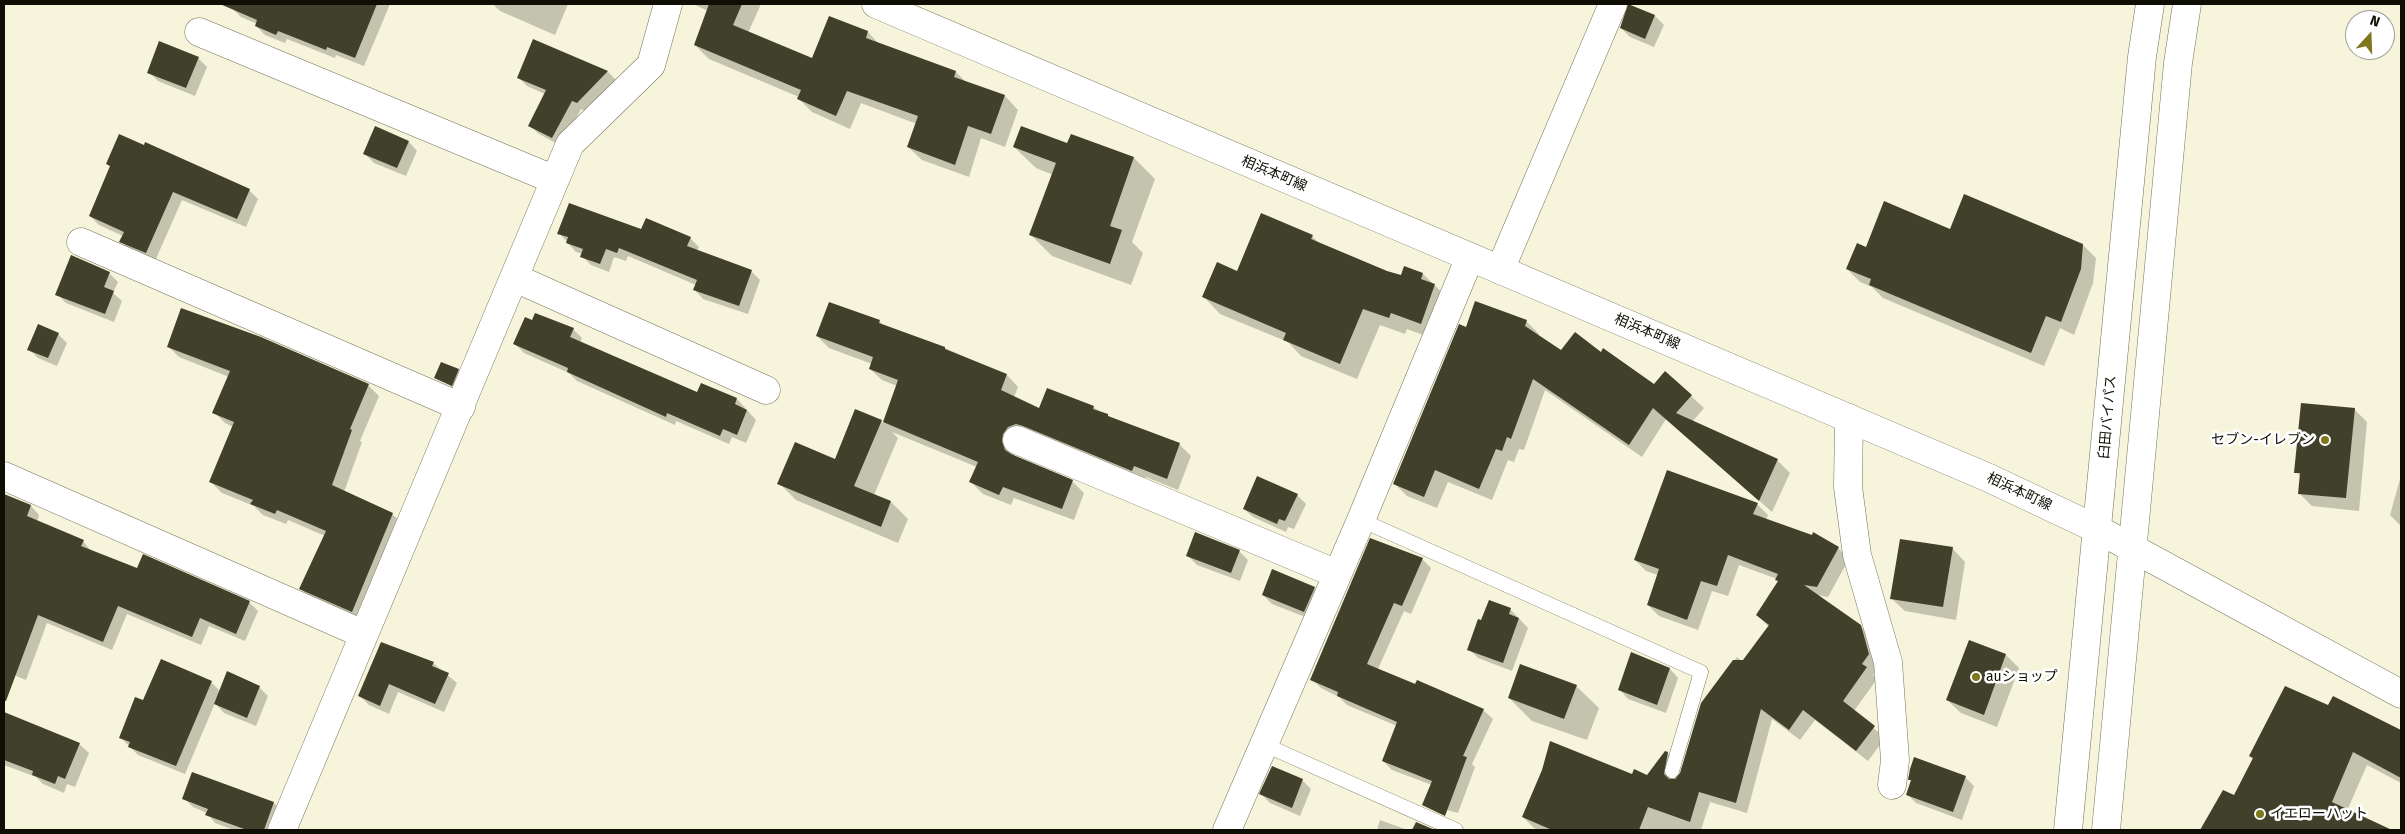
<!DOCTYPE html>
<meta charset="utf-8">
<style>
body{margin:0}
#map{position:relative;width:2405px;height:834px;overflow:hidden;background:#f6f4da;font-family:"Fira Sans",sans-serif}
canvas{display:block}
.frame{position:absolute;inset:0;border:5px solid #0e0e05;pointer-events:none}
.north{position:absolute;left:2345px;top:10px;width:50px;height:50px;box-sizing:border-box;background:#fff;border:1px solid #9f9f9b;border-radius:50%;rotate:20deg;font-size:14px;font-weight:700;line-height:20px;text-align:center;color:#0e0e05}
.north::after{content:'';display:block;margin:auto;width:18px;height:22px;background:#7e771b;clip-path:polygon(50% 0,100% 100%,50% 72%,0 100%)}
</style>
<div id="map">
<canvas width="2405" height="834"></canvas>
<div class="frame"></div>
<div class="north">N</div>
</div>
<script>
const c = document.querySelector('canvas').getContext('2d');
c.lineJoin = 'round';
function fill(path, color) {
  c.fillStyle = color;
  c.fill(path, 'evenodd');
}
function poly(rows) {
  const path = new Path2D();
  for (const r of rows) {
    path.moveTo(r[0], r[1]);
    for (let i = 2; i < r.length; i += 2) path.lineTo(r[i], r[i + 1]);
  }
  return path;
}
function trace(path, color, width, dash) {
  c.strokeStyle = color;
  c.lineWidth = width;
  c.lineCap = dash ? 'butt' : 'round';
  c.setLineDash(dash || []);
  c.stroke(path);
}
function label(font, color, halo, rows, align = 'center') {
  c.font = font + ' "Fira Sans","Noto Sans JP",sans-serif';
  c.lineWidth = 5;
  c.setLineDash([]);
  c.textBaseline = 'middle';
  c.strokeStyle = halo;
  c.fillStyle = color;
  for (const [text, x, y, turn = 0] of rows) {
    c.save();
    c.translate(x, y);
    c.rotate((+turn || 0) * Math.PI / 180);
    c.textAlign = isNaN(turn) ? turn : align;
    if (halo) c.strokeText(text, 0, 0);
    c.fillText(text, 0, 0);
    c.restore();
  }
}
const shadow = poly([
 [234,4,390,4,364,66,336,55,335,58,287,39,285,43,265,35,256,26,257,24,241,17,232,8],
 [493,4,568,4,555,35,500,11],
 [693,4,761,4,748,33,813,60,830,17,868,32,879,44,956,72,966,82,1005,96,1018,110,1005,147,981,138,969,177,922,160,908,147,917,124,861,103,850,129,812,112,798,98,799,97,709,59,695,45,708,11],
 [1629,5,1655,16,1664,25,1654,47,1630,37,1621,28],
 [534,40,608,72,616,80,586,111,581,109,561,146,539,134,530,126,545,94,527,86,518,77],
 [198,58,207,67,195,96,158,81,149,72],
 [1071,135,1134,158,1155,179,1132,242,1143,253,1131,285,1052,256,1031,235,1053,175,1036,168,1014,147,1068,145],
 [409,142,417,151,406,176,374,163,365,154],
 [107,164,249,190,258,199,246,227,182,200,155,261,130,250,121,241,123,236,99,225,90,216,111,167],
 [1951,230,2083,245,2096,258,2093,283,2074,335,2060,328,2044,366,1883,298,1872,287,1860,282,1847,269,1866,248],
 [642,231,690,238,699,247,697,251,751,271,760,280,748,314,703,299,695,290,696,285,628,256,626,261,614,257,609,272,591,265,582,256,583,254,576,252,559,233],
 [1312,236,1321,245,1386,272,1401,276,1404,268,1423,274,1451,301,1437,340,1407,329,1405,334,1380,325,1357,379,1301,356,1288,342,1220,314,1204,297,1238,273],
 [109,273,118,282,113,293,122,301,114,322,66,303,57,294],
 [879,321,884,326,945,348,1007,375,1018,387,1014,397,1040,410,1093,407,1111,418,1179,444,1191,456,1178,490,1146,477,1144,482,1014,446,1014,457,1072,481,1084,493,1074,520,1014,498,1011,505,983,494,971,482,977,467,892,432,898,438,874,495,891,502,908,519,898,543,796,500,779,483,836,461,881,421,883,423,897,386,882,380,870,369,872,364,829,348,817,336],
 [1526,321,1539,334,1538,336,1561,352,1601,354,1654,386,1691,396,1704,408,1692,422,1777,460,1790,473,1772,512,1666,419,1642,457,1545,390,1524,450,1519,449,1514,462,1508,460,1492,500,1448,482,1437,508,1407,496,1394,483,1466,328],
 [573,329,582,338,580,343,697,394,702,384,737,399,756,420,746,443,732,437,729,444,676,421,675,425,577,381,569,373,524,353,515,344],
 [58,334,67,343,57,366,38,358,29,349],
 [168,346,368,385,379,396,360,441,362,442,344,492,392,514,404,525,363,622,311,599,300,588,325,536,288,520,286,524,263,515,254,506,222,493,211,482,233,427,225,423,214,412,229,377,179,357],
 [458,370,462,374,456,389,436,378],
 [2354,409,2367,422,2359,511,2312,506,2299,493,2301,477,2296,472],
 [2400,479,2401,480,2401,526,2390,515],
 [1297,495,1306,504,1294,529,1288,527,1286,532,1253,517,1244,509],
 [7,497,31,506,39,515,37,522,83,541,91,551,137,570,249,602,258,611,245,641,209,626,201,645,127,614,112,650,47,623,26,680,4,671,4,505],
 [1757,504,1768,515,1766,520,1812,536,1814,533,1838,548,1849,559,1828,597,1817,595,1860,626,1872,638,1880,665,1873,675,1877,679,1854,711,1885,738,1868,761,1815,720,1800,740,1772,719,1747,813,1710,802,1701,830,1539,830,1534,828,1523,817,1633,776,1647,777,1668,753,1679,764,1675,779,1679,779,1702,703,1737,657,1743,662,1769,627,1757,615,1779,582,1777,579,1739,565,1728,596,1712,591,1698,630,1659,616,1648,605,1658,575,1646,571,1635,560],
 [1952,548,1965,562,1956,620,1905,611,1891,598],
 [1239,551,1248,560,1240,581,1197,565,1188,556],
 [1422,559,1431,568,1411,614,1404,611,1378,669,1483,710,1493,719,1472,764,1475,767,1458,813,1436,807,1432,785,1392,770,1383,761,1397,726,1347,705,1339,697,1321,688,1312,679],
 [1314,588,1323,597,1313,620,1272,604,1263,595],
 [1510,609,1528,628,1512,671,1478,658,1469,649,1482,622],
 [1969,642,2006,655,2019,668,1997,727,1961,713,1947,700],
 [433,663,457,683,444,712,398,692,389,714,369,705,360,696],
 [1670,669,1678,678,1666,713,1628,699,1620,690],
 [211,682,220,691,259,687,268,696,256,726,224,713,215,703,185,774,138,755,120,737,144,702],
 [1576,686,1599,708,1587,740,1532,721,1509,698],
 [2329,707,2359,709,2401,732,2401,783,2367,765,2347,811,2389,830,2205,830,2203,828,2235,796,2254,760,2250,756],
 [4,713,79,744,89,753,75,787,67,784,64,793,43,784,36,777,4,765],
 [1965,777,1974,786,1962,820,1916,803,1907,794,1912,781,1910,779],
 [1302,780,1311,789,1300,816,1270,803,1261,794],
 [184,798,274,803,282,812,276,830,234,830,215,823,207,813,193,807],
 [1380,820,1408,830,1377,830]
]);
const building = poly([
 [220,4,377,4,355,58,327,47,326,50,278,31,276,35,255,26,257,20],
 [709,4,742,4,733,25,812,58,829,16,868,31,866,38,956,71,954,77,1005,95,991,134,968,126,955,165,907,147,918,116,847,91,836,116,797,99,801,90,694,45],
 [1628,4,1655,15,1645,39,1620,28],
 [533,39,608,71,577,103,572,101,552,138,528,126,546,90,517,78],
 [159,41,199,57,186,88,147,73],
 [375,126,409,141,397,168,363,154],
 [1021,126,1067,143,1071,134,1134,157,1110,226,1122,230,1110,264,1029,235,1056,163,1013,147],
 [119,134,144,145,145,142,250,189,237,219,173,192,146,253,119,242,124,232,89,216,110,166,106,164],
 [1964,194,2083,244,2081,269,2061,322,2046,316,2031,353,1869,285,1871,279,1846,269,1857,243,1866,247,1884,201,1950,229],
 [569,203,641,229,646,218,691,237,687,246,752,270,739,306,693,290,697,280,619,248,617,253,606,249,600,264,580,257,583,249,566,243,568,237,557,234],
 [1261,213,1313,235,1311,239,1387,271,1401,275,1404,266,1423,273,1421,279,1435,284,1421,324,1391,313,1389,318,1363,309,1340,364,1283,340,1286,333,1202,297,1217,262,1237,271],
 [71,255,110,272,104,287,114,291,105,314,55,295],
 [1475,301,1527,320,1525,326,1561,350,1575,332,1601,352,1603,348,1654,384,1665,371,1692,395,1676,413,1778,459,1759,501,1653,408,1629,445,1533,379,1511,439,1507,437,1502,451,1496,449,1479,489,1435,470,1424,497,1393,484,1459,324,1466,327],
 [829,302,880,320,879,323,945,347,945,349,1007,374,1001,390,1039,408,1047,388,1094,406,1093,409,1108,414,1108,416,1180,443,1167,479,1134,466,1132,471,1023,426,1016,424,1008,427,1003,434,1002,441,1005,450,1011,454,1073,480,1062,509,1003,487,999,495,969,482,978,462,883,422,898,380,869,369,873,357,816,336],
 [181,308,261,337,369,384,350,429,352,430,332,485,393,513,352,612,299,589,326,531,277,510,275,514,250,504,253,500,209,482,234,422,212,413,230,371,167,347],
 [535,313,574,328,570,337,697,392,701,383,737,398,735,404,747,410,737,435,723,429,720,436,667,413,666,417,567,372,568,368,513,344,525,317,532,320],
 [38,324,59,333,48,358,27,350],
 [441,362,459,369,452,386,434,378],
 [2301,403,2355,408,2346,498,2298,494,2300,473,2294,473],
 [855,409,882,420,854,486,891,501,881,527,777,484,795,442,835,459],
 [1667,470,1758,503,1753,514,1812,535,1813,532,1839,547,1817,587,1804,585,1861,625,1869,654,1862,664,1867,667,1843,701,1875,726,1856,751,1803,710,1789,730,1761,709,1736,803,1699,792,1690,822,1648,807,1639,830,1552,830,1522,817,1542,770,1550,741,1632,774,1634,769,1647,775,1665,751,1668,752,1664,774,1669,779,1675,779,1680,773,1701,703,1733,660,1743,660,1769,625,1756,615,1778,581,1775,580,1778,574,1728,555,1717,586,1701,581,1687,620,1647,605,1659,569,1634,560],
 [1257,476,1298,494,1285,521,1279,519,1277,524,1243,509],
 [4,494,31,505,27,516,84,540,81,546,137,568,143,554,250,601,236,634,200,618,192,637,118,606,103,642,38,615,6,701,4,701],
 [1195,532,1240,550,1231,573,1186,556],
 [1370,538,1423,558,1402,606,1394,603,1367,664,1415,684,1417,680,1484,709,1463,756,1467,757,1445,816,1422,805,1432,781,1382,761,1397,722,1337,696,1338,692,1310,680],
 [1900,539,1953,547,1943,607,1890,599],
 [1272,569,1315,587,1304,612,1262,595],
 [1489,600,1511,608,1509,614,1519,618,1503,663,1467,650,1478,619,1481,620],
 [1969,640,2006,654,1984,715,1946,700],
 [381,642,434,662,432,666,449,673,435,704,389,684,380,706,358,696],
 [1631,652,1670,668,1657,705,1618,690],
 [161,659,212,681,176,766,128,747,130,742,119,738,135,697,143,700],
 [1520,664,1577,685,1564,719,1508,698],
 [227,671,260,686,247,718,214,704],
 [2285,686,2328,705,2333,696,2401,730,2401,778,2353,752,2332,802,2392,830,2200,830,2223,790,2234,795,2253,758,2249,756],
 [4,712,80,743,65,779,58,776,55,784,32,775,33,771,4,760],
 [1914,757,1966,776,1953,812,1906,795,1911,780,1908,780,1910,769],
 [1272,766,1303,779,1292,808,1259,794],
 [192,772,274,802,264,830,247,830,205,815,208,809,182,799],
 [1416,822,1435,830,1412,830]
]);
const service = poly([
 [1361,520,1701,672,1672,771],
 [1263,744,1456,830]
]);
const minor = poly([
 [199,32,555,180],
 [81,242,461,407],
 [1500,270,1613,4],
 [515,278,766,390],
 [1849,418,1848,487,1857,555,1888,662,1895,760,1892,785],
 [1017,440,1337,574],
 [4,476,363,634],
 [282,830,570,144,651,65,668,4],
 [1227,830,1361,520,1470,257]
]);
const secondary = poly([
 [876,4,1989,478,2097,529,2401,694]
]);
const trunk = poly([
 [2068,830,2142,57,2150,4],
 [2106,830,2178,63,2187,4]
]);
const markers = [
 [2325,440,5,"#7e771b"],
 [1976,677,5,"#7e771b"],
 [2260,814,5,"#7e771b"]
];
const streetNames = [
 ["相浜本町線",1274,174,23],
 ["相浜本町線",1647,332,23],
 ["臼田バイパス",2108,417,-85],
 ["相浜本町線",2019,492,25]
];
const poiNames = [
 ["セブン-イレブン",2315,440,"right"],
 ["auショップ",1986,677],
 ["イエローハット",2270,814]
];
fill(shadow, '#0003');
fill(building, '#41402a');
trace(service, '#75735c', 15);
trace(minor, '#75735c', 29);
trace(secondary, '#75735c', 29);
trace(trunk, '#75735c', 29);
trace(service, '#fff', 14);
trace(minor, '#fff', 28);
trace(secondary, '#fff', 28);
trace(trunk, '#fff', 28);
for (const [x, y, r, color] of markers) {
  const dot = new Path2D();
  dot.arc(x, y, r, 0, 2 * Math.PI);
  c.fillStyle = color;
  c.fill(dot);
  trace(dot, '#fff', 2);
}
label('14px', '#0e0e05', '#fff', streetNames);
label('14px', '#0e0e05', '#fff', poiNames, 'left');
</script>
